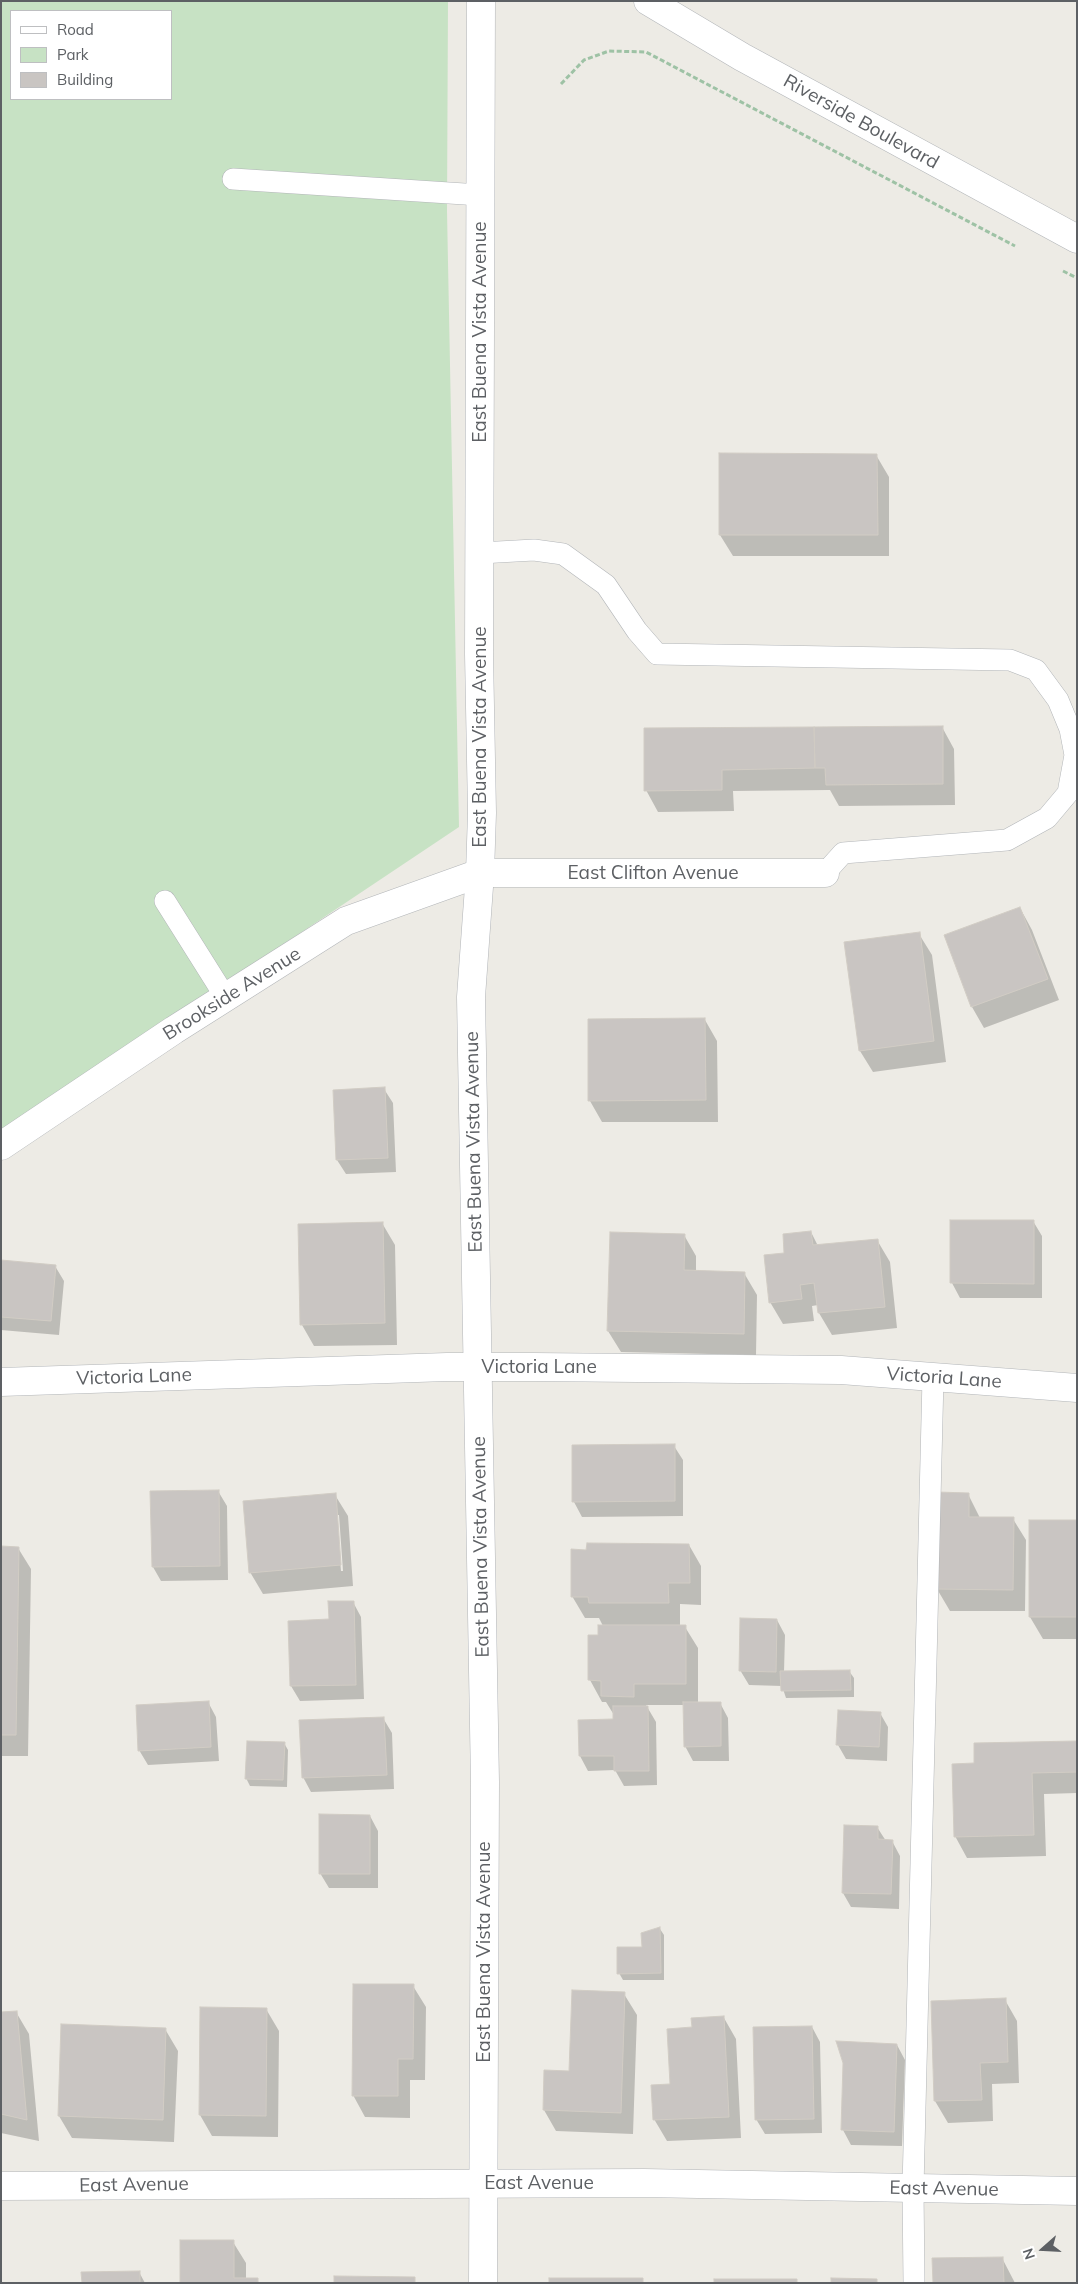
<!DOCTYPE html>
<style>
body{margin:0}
#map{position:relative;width:1078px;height:2284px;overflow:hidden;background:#edebe5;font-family:Mulish,sans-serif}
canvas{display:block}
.frame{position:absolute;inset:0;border:2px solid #5d6064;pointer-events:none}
.legend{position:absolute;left:10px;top:10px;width:162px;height:90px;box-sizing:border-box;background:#fff;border:1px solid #bebfc1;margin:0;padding:6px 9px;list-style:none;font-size:15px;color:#5d6064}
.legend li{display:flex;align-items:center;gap:10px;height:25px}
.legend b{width:25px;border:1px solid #bebfc1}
.north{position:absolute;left:1018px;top:2224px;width:50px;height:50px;-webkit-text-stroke:4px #fff;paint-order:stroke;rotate:251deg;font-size:14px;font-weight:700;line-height:20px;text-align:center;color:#5d6064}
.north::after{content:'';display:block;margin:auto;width:18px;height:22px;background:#5d6064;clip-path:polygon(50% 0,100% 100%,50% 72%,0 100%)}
</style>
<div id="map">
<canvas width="1078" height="2284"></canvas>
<div class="frame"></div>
<ul class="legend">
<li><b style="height:6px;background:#fff"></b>Road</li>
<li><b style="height:14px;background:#c7e2c4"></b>Park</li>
<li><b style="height:14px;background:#c9c5c2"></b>Building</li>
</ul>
<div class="north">N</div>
</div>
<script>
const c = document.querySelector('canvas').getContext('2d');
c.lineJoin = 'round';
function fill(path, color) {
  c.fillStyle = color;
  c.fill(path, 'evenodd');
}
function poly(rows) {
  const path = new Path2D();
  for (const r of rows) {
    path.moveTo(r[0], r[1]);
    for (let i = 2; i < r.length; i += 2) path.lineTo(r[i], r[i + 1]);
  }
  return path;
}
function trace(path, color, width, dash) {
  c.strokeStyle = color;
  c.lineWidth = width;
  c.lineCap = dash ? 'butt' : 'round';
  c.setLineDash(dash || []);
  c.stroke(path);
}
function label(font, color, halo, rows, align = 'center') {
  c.font = font + ' Mulish,sans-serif';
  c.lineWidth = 4.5;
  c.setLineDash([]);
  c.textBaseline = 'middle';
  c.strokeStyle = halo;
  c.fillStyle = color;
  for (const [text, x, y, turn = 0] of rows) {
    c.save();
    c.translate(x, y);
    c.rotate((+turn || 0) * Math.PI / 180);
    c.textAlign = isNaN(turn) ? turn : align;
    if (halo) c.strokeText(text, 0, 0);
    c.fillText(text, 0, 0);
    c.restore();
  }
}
const green = poly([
 [1,1,448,1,447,211,459,827,1,1133],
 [11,11,171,11,171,99,11,99]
]);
const shadow = poly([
 [876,455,889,477,889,556,733,556,720,535],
 [942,727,954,749,955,805,839,806,830,790,733,791,734,811,658,812,646,790,645,729],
 [1020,908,1032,930,1059,1000,984,1028,972,1007],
 [919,934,932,955,946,1062,873,1072,860,1051],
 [705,1020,717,1041,718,1122,602,1122,590,1101],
 [384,1089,393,1103,396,1172,346,1174,337,1160],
 [1033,1221,1042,1236,1042,1298,960,1298,952,1283],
 [382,1223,395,1245,397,1345,314,1346,302,1325],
 [811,1232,818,1246,877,1240,890,1262,897,1328,832,1335,819,1313,818,1305,812,1306,814,1321,783,1324,770,1302,785,1254],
 [684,1235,696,1256,696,1272,744,1273,757,1295,756,1355,621,1352,608,1331],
 [1,1261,55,1266,64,1281,59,1335,1,1330],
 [674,1446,683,1460,683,1516,582,1517,574,1502],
 [218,1491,227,1506,228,1580,161,1581,153,1567],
 [968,1494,980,1518,1013,1519,1026,1540,1025,1611,950,1611,937,1589],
 [335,1495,348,1516,353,1586,263,1594,250,1572],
 [336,1515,339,1515,343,1571,341,1571],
 [1030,1521,1077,1521,1077,1639,1043,1639,1030,1617],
 [689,1545,701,1566,701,1605,680,1604,680,1627,685,1627,698,1648,698,1703,720,1703,728,1718,729,1761,693,1761,685,1746,684,1705,646,1705,656,1722,657,1785,624,1786,615,1770,588,1771,580,1756,579,1721,614,1721,614,1715,606,1702,602,1702,590,1680,589,1636,599,1637,603,1626,599,1618,585,1618,572,1596],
 [1,1548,18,1548,31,1569,28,1756,1,1756],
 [353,1602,361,1617,364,1699,300,1701,291,1686,289,1622,330,1620],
 [777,1620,785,1635,784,1672,849,1671,854,1678,854,1697,786,1698,782,1686,749,1685,740,1670],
 [208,1702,216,1717,219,1761,148,1765,139,1750],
 [880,1713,888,1727,887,1761,846,1759,838,1745],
 [383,1718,392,1733,394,1789,311,1792,303,1777],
 [284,1743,288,1750,287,1787,250,1786,246,1778],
 [1077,1744,1077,1793,1044,1794,1046,1856,967,1858,955,1836,975,1764],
 [370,1816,378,1831,378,1888,329,1888,320,1873],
 [877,1827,886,1841,892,1841,900,1856,899,1909,851,1907,843,1893],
 [660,1929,664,1935,664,1980,623,1980,619,1973],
 [413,1986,426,2007,425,2080,410,2080,410,2118,365,2117,353,2095],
 [624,1994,637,2015,633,2134,556,2131,544,2110],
 [1005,2000,1017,2021,1019,2083,992,2084,993,2121,948,2123,935,2101,932,2002],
 [266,2009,279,2031,278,2137,212,2136,200,2115],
 [16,2012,29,2034,39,2141,1,2133,1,2014],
 [724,2018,736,2039,741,2138,667,2141,654,2119,671,2086,693,2029],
 [812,2027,820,2042,822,2133,765,2134,756,2119],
 [165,2029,178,2051,174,2142,72,2138,59,2116],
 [897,2045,905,2060,902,2146,851,2145,843,2130,844,2063],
 [233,2242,246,2263,246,2279,257,2280,259,2283,181,2283],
 [1002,2258,1015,2283,934,2283],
 [139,2272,145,2283,83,2283]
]);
const building = poly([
 [719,453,877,454,878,535,719,535,719,453],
 [943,726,943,784,826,785,825,768,815,768,814,727,943,726],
 [814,727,815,768,722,770,722,790,644,791,644,728,814,727],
 [1020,907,1048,979,971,1007,944,935,1020,907],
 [920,932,934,1041,859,1051,844,942,920,932],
 [705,1018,706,1100,588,1101,588,1019,705,1018],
 [385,1087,388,1158,336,1160,333,1090,385,1087],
 [950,1220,1034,1220,1034,1284,950,1283,950,1220],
 [383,1222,385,1323,300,1325,298,1224,383,1222],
 [811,1231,813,1245,878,1239,885,1307,818,1313,814,1283,800,1285,802,1299,769,1303,764,1255,784,1253,783,1234,811,1231],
 [610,1232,685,1234,684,1270,745,1272,744,1334,607,1331,610,1232],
 [1,1260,56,1265,51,1321,1,1317,1,1260],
 [675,1444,675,1501,572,1502,572,1445,675,1444],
 [219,1490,220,1566,152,1567,150,1491,219,1490],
 [937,1492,969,1493,969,1517,1014,1517,1013,1590,936,1589,937,1492],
 [336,1493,341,1565,249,1573,243,1501,336,1493],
 [1029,1520,1077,1520,1076,1617,1029,1617,1029,1520],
 [587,1543,689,1544,690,1583,668,1583,669,1603,589,1603,588,1597,571,1597,571,1549,586,1550,587,1543],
 [1,1546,19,1547,16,1735,1,1735,1,1546],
 [328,1601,354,1601,356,1685,290,1686,288,1621,329,1619,328,1601],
 [740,1618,777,1619,776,1672,739,1671,740,1618],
 [598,1625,686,1625,686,1684,634,1684,634,1697,601,1696,601,1681,588,1680,588,1635,598,1635,598,1625],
 [850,1670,851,1690,781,1691,780,1671,850,1670],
 [209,1701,211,1747,138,1751,136,1705,209,1701],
 [683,1702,721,1702,721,1746,684,1747,683,1702],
 [613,1706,648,1706,649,1771,614,1771,614,1756,579,1756,578,1720,613,1719,613,1706],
 [838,1710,881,1712,879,1747,836,1745,838,1710],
 [384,1717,387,1775,302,1778,299,1720,384,1717],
 [247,1741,285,1742,283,1780,245,1779,247,1741],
 [1077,1741,1077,1772,1032,1773,1034,1835,954,1837,952,1764,974,1763,974,1743,1077,1741],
 [319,1814,370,1815,370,1874,319,1874,319,1814],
 [844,1825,878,1826,878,1839,893,1840,891,1894,842,1893,844,1825],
 [660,1927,661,1973,617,1974,617,1947,642,1947,641,1933,660,1927],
 [353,1984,414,1984,413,2059,398,2059,398,2096,352,2096,353,1984],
 [572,1990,625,1992,621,2113,543,2110,544,2070,569,2071,572,1990],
 [1006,1998,1008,2062,980,2063,982,2100,934,2101,931,2001,1006,1998],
 [200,2007,267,2008,266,2116,199,2115,200,2007],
 [17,2011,27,2120,1,2114,1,2012,17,2011],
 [724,2016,729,2117,653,2120,651,2085,670,2084,667,2029,692,2027,691,2018,724,2016],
 [61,2024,166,2028,163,2120,58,2116,61,2024],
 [812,2026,814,2119,755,2120,753,2027,812,2026],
 [836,2041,897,2044,894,2132,841,2130,843,2063,836,2041],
 [180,2240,234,2240,234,2278,258,2278,258,2283,180,2283,180,2240],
 [1003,2257,1004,2283,933,2283,932,2258,1003,2257],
 [140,2271,140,2283,82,2283,81,2272,140,2271],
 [334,2276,415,2277,415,2283,334,2283,334,2276],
 [549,2278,643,2278,643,2283,549,2283,549,2278],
 [831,2278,877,2279,877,2283,831,2283,831,2278],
 [714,2279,797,2279,797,2283,714,2283,714,2279]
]);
const path = poly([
 [561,84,584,60,609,51,646,52,1015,246],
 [1063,271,1077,278]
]);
const lane = poly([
 [233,179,480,195],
 [480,553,534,550,563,554,606,585,637,631,657,654,1010,660,1036,670,1058,700,1070,729,1075,755,1068,793,1047,818,1007,840,843,853,825,873],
 [165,901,226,998],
 [914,2283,913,2188,933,1378]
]);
const street = poly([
 [648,1,742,57,1077,239],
 [1,1146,174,1030,346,921,480,873,825,873],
 [1,1382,447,1367,534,1367,841,1370,1077,1388],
 [1,2186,644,2183,1077,2191]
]);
const secondary = poly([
 [481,1,479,654,482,813,480,873,471,997,485,1782,483,2283]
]);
const streetNames = [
 ["Riverside Boulevard",861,122,29],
 ["East Buena Vista Avenue",480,332,-90],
 ["East Buena Vista Avenue",480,737,-90],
 ["East Clifton Avenue",653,873],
 ["Brookside Avenue",232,994,-32],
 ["East Buena Vista Avenue",474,1142,-91],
 ["Victoria Lane",539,1367],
 ["Victoria Lane",134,1377,-2],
 ["Victoria Lane",944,1378,4],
 ["East Buena Vista Avenue",481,1547,-91],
 ["East Buena Vista Avenue",484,1952,-90],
 ["East Avenue",539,2183],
 ["East Avenue",134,2185,-1],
 ["East Avenue",944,2189,1]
];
fill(green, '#c7e2c4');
fill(shadow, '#0003');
fill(building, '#c9c5c2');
trace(building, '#d1ccc4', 1);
trace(lane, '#b2b5b8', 22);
trace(street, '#b2b5b8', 29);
trace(secondary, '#b1b4b8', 29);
trace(path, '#9ec2a5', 3, [5, 2.5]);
trace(lane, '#fff', 21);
trace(street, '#fff', 28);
trace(secondary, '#fff', 28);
label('19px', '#5d6064', '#fff', streetNames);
</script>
